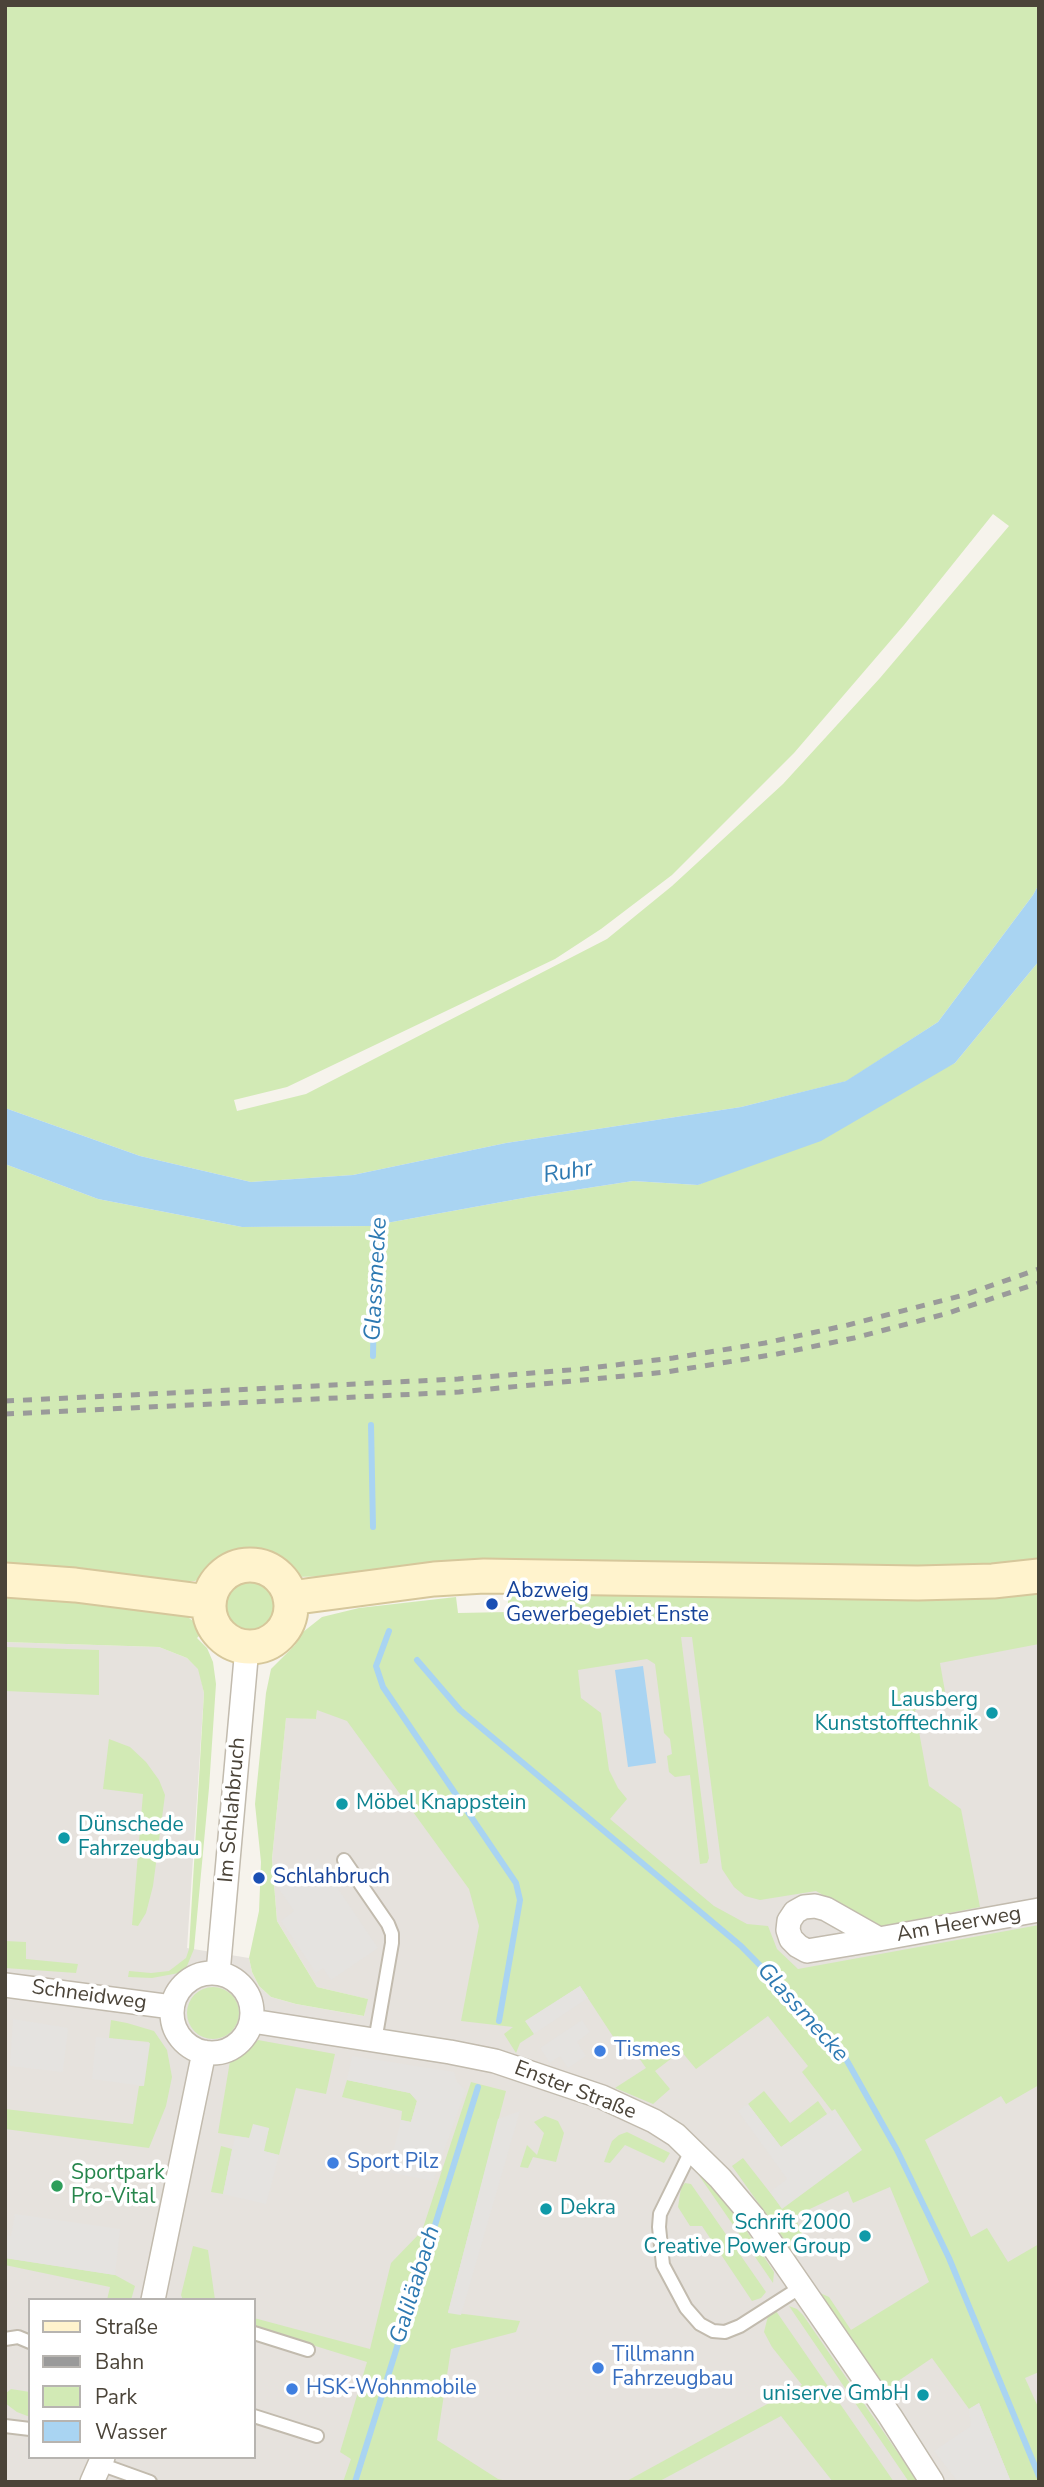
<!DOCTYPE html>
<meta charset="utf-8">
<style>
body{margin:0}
#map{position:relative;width:1044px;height:2487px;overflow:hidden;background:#f6f3ec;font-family:"Nunito Sans",sans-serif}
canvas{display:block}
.frame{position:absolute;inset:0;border:7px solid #4b4439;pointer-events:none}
.legend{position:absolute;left:28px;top:2298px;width:228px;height:161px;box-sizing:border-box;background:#fff;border:2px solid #b7b4b0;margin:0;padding:9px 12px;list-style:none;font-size:21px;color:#4b4439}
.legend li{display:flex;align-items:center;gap:14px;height:35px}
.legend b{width:35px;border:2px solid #b7b4b0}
</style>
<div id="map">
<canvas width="1044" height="2487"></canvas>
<div class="frame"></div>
<ul class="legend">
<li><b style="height:9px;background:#fff3cd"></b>Straße</li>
<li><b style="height:9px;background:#9a9a9a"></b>Bahn</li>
<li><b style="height:19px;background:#d2eab5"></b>Park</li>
<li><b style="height:19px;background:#a9d4f2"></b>Wasser</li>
</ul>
</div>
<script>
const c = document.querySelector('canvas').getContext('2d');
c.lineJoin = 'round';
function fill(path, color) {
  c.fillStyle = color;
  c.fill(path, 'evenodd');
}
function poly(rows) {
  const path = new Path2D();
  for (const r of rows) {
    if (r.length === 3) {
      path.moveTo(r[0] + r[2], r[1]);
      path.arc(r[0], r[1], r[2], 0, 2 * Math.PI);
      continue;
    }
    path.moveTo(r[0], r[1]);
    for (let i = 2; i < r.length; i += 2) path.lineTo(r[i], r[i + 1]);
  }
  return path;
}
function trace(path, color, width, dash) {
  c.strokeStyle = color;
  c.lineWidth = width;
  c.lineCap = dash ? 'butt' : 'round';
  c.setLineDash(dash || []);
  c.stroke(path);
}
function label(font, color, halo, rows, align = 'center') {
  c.font = font + ' "Nunito Sans",sans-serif';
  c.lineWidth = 7;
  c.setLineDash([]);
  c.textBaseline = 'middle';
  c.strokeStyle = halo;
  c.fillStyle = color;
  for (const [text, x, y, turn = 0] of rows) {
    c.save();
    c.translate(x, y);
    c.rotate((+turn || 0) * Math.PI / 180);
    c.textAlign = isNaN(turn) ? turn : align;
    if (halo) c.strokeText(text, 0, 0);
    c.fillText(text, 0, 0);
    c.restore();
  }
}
const industrial = poly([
 [1039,1618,1039,2482,5,2482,5,1642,159,1647,187,1658,199,1669,204,1693,187,1948,249,1958,252,1972,259,1986,271,1997,296,2004,364,2016,367,1999,317,1987,277,1921,272,1859,286,1717,316,1719,320,1663,681,1637],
 [30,2300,254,2300,254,2457,30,2457]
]);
const green = poly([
 [5,5,1039,5,1039,884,1033,895,938,1022,847,1081,741,1107,506,1143,353,1175,251,1182,140,1156,5,1108],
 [993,514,1009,526,880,678,783,784,672,886,607,939,306,1094,237,1111,234,1100,287,1087,555,959,601,929,672,875,794,753,904,625],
 [1039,961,1039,1564,291,1577,267,1558,253,1553,232,1560,195,1581,177,1581,75,1567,5,1566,5,1164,98,1199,242,1227,370,1226,529,1197,633,1181,698,1185,955,1063],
 [247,1577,258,1578,270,1586,277,1598,277,1612,272,1625,254,1636,228,1629,222,1617,223,1591,233,1582],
 [1039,1586,1039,1644,940,1663,947,1703,915,1710,929,1786,961,1809,980,1907,878,1927,816,1891,760,1900,745,1896,734,1887,722,1869,692,1637,681,1637,709,1858,707,1863,700,1864,690,1775,675,1777,669,1772,667,1756,672,1754,670,1739,664,1733,655,1664,647,1659,578,1670,581,1698,601,1713,609,1770,618,1788,627,1799,610,1819,714,1906,747,1924,768,1926,777,1949,798,1969,1039,1925,1039,2085,1006,2104,1001,2096,925,2140,971,2237,987,2228,1008,2262,1039,2244,1039,2372,1025,2378,1039,2409,1039,2482,1011,2482,979,2403,969,2409,932,2358,885,2390,820,2293,829,2297,851,2330,929,2282,890,2187,853,2203,848,2191,795,2216,808,2249,796,2256,732,2166,743,2158,782,2208,834,2110,832,2111,802,2072,808,2066,768,2016,696,2069,681,2051,655,2071,670,2089,653,2104,615,2088,646,2068,632,2048,627,2051,618,2036,614,2038,580,1986,526,2021,534,2034,520,2043,516,2053,504,2034,513,2027,461,2021,479,1926,469,1889,347,1721,317,1710,316,1719,286,1718,272,1859,277,1921,317,1987,368,1999,364,2016,296,2004,271,1997,259,1986,252,1972,249,1958,259,1911,261,1862,255,1804,266,1693,271,1669,295,1645,303,1632,322,1617,359,1608,456,1597,458,1613,508,1612,508,1595,563,1588],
 [5,1589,185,1615,205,1630,197,1638,207,1648,213,1662,216,1684,209,1788,194,1949,187,1966,179,1973,152,1978,128,1977,129,1971,151,1973,169,1971,186,1958,189,1949,204,1693,198,1669,187,1658,159,1647,5,1642],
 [5,1647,99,1650,99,1695,5,1691],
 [109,1739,130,1747,146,1762,159,1780,165,1795,153,1886,146,1913,138,1926,132,1925,143,1794,103,1789],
 [5,1941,26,1942,26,1959,78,1964,76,1973,5,1968],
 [213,2013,26],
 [111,2020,127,2023,154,2031,167,2050,172,2077,166,2106,149,2148,5,2129,5,2109,133,2124,139,2086,143,2086,149,2042,109,2038],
 [258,2040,335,2054,326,2094,296,2088,279,2155,263,2151,269,2128,249,2138,218,2133,230,2061,249,2050],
 [347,2080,410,2093,417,2101,411,2122,401,2120,402,2111,342,2097],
 [471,2082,506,2091,448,2312,520,2321,516,2332,451,2349,437,2440,498,2479,512,2482,343,2482,351,2459,340,2452,367,2362,254,2327,254,2318,370,2349,391,2263,422,2231],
 [764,2091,790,2123,818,2101,827,2114,781,2147,748,2104],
 [545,2116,558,2121,564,2133,556,2162,533,2157,528,2168,520,2167,527,2145,537,2155,544,2133,534,2122],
 [627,2132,670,2153,664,2163,625,2145,610,2163,604,2162,612,2141,619,2135],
 [221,2146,232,2149,223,2194,211,2192],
 [702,2173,732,2209,774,2272,773,2283,698,2174],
 [685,2183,691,2184,766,2292,761,2298,752,2301,702,2226,690,2226,678,2207,681,2188],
 [193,2246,208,2250,215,2300,183,2300,181,2295],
 [5,2258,115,2275,135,2286,131,2300,107,2300,110,2287,5,2265],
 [789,2306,797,2309,803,2315,918,2482,909,2482],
 [776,2311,894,2482,833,2482,781,2416,658,2482,625,2482,802,2385,772,2347,764,2332,768,2316],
 [11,2389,30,2392,30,2417,17,2412,5,2403,5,2394]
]);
const parking = poly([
 [318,1859,378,1948,331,1980,323,1968,316,1973,281,1921,294,1911,277,1886],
 [580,1986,588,1998,534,2034,525,2021],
 [13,2019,68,2028,63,2072,10,2066],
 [582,2020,590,2032,577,2042,586,2056,568,2068,560,2056,550,2063,540,2048],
 [96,2037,150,2043,144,2086,92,2079],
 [352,2056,454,2072,457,2082,466,2090,433,2181,388,2172,401,2120,411,2122,417,2101,410,2093,347,2080],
 [748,2104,781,2147,835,2109,862,2150,782,2209,770,2192,787,2179,738,2111],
 [520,2111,461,2315,448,2313,498,2119],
 [253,2124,269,2128,264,2151,279,2155,266,2204,223,2194,235,2136,249,2138],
 [15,2214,120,2229,115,2275,5,2258,5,2235,11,2236],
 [979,2403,1011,2482,958,2482,934,2451,971,2426,969,2409]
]);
const water = poly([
 [1039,884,1039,961,955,1063,821,1141,698,1185,633,1181,529,1197,370,1226,242,1227,98,1199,5,1164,5,1108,140,1156,251,1182,353,1175,506,1143,741,1107,846,1081,938,1022,1033,895],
 [643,1666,656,1763,628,1767,615,1670]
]);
const stream = poly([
 [373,1356,375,1242,379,1218],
 [371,1425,373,1527],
 [389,1631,376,1666,383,1687,516,1883,520,1900,499,2021],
 [417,1660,460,1710,741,1946,802,2008,846,2059,897,2150,949,2258,1039,2476],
 [355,2482,478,2087]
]);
const lane = poly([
 [344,1860,388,1924,392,1934,392,1943,375,2041],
 [692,2149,660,2214,659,2227,663,2265,686,2308,700,2324,713,2331,725,2332,740,2326,801,2287],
 [254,2333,308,2350],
 [5,2339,18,2337,30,2342],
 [254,2416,317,2436],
 [5,2426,30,2429],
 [100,2464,150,2482]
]);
const street = poly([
 [879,1939,826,1909,815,1906,804,1907,795,1912,789,1921,788,1930,791,1939,798,1946,807,1951,879,1939,1039,1910],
 [212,2013,40],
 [218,1973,247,1647],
 [5,1985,172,2007],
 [252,2021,450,2052,495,2061,602,2097,654,2121,676,2135,720,2178,753,2217,890,2416,932,2482],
 [153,2300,204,2052],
 [92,2482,103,2457]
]);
const secondary = poly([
 [250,1606,41],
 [5,1580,75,1585,209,1602],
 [290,1598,434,1579,484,1576,918,1583,993,1581,1039,1576]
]);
const rail = poly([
 [5,1401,458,1379,582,1369,673,1358,765,1343,848,1325,964,1295,1039,1269],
 [5,1414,459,1392,666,1372,777,1354,854,1338,945,1314,1039,1283]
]);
const markers = [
 [492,1604,7,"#1a4fb4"],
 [992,1713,7,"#0f9aa8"],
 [342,1804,7,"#0f9aa8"],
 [64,1838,7,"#0f9aa8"],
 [259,1878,7,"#1a4fb4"],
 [600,2051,7,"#3f7fe0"],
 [333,2163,7,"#3f7fe0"],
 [57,2186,7,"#2e9e5b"],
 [546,2209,7,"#0f9aa8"],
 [865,2236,7,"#0f9aa8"],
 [598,2368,7,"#3f7fe0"],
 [292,2389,7,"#3f7fe0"],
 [923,2395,7,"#0f9aa8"]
];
const transitNames = [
 ["Abzweig",506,1592],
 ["Gewerbegebiet Enste",506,1616],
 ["Schlahbruch",273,1878]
];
const cultureNames = [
 ["Lausberg",978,1701],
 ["Kunststofftechnik",978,1725],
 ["Möbel Knappstein",356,1804,"left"],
 ["Dünschede",78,1826,"left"],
 ["Fahrzeugbau",78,1850,"left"],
 ["Dekra",560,2209,"left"],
 ["Schrift 2000",851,2224],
 ["Creative Power Group",851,2248],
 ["uniserve GmbH",909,2395]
];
const streetNames = [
 ["Im Schlahbruch",233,1810,-85],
 ["Am Heerweg",959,1925,-10],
 ["Schneidweg",89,1996,8],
 ["Enster Straße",575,2091,21]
];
const shopNames = [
 ["Tismes",614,2051],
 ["Sport Pilz",347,2163],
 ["Tillmann",612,2356],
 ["Fahrzeugbau",612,2380],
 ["HSK-Wohnmobile",306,2389]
];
const leisureNames = [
 ["Sportpark",71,2174],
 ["Pro-Vital",71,2198]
];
const waterNames = [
 ["Ruhr",568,1173,-9],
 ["Glassmecke",377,1279,-87],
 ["Glassmecke",802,2013,48],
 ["Galiläabach",416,2285,-73]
];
fill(industrial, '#e6e2dd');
fill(green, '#d2eab5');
fill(parking, '#e5e3e0');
fill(water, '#a9d4f2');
trace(stream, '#a9d4f2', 6);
trace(lane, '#c2bbae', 16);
trace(street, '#c2bbae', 26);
trace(secondary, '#d6c79b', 37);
trace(lane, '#fff', 12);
trace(street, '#fff', 23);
trace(secondary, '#fff3cd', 33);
trace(rail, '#9a9a9a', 5, [9, 9]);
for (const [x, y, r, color] of markers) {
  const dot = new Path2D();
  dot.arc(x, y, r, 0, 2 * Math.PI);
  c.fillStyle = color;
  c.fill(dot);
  trace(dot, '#fff', 2.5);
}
label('21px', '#164399', '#fff', transitNames, 'left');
label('21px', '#0d838f', '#fff', cultureNames, 'right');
label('21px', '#4b4439', '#fff', streetNames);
label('21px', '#366cbe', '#fff', shopNames, 'left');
label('21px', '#27864d', '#fff', leisureNames, 'left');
label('italic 23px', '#2e7ab2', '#fff', waterNames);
</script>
